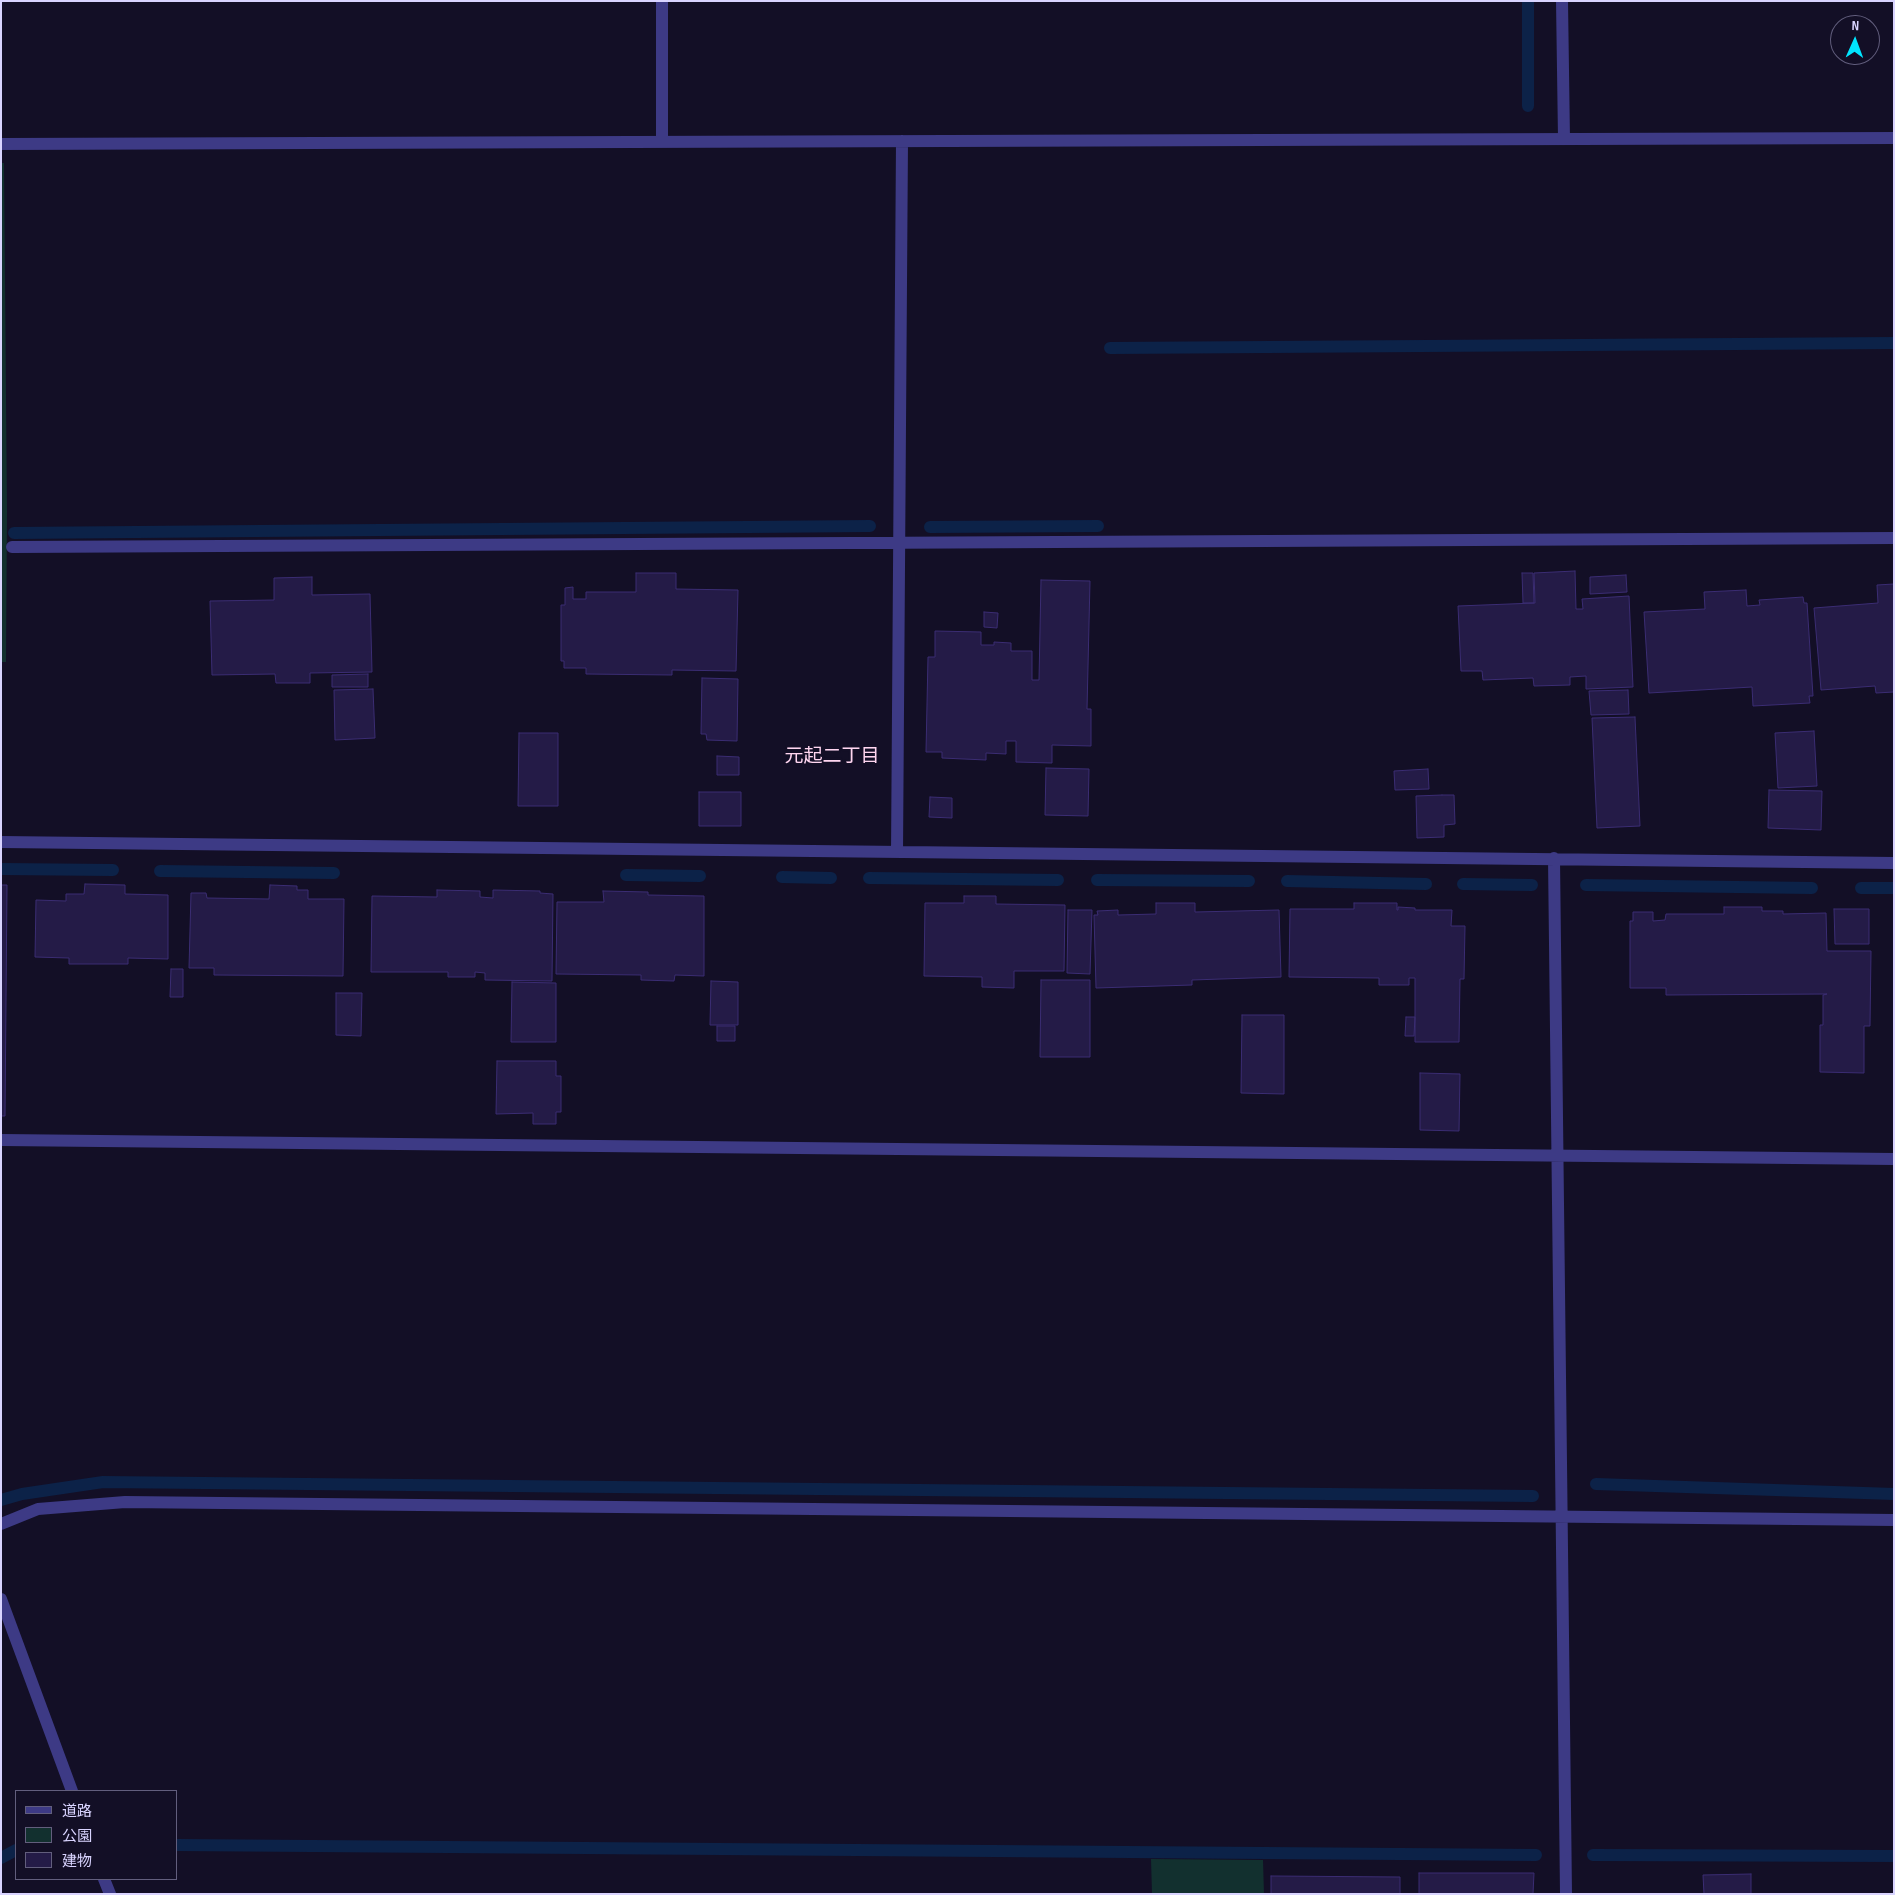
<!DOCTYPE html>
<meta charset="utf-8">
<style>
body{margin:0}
#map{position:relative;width:1895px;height:1895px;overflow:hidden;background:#130f26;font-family:"Sofia Sans Condensed","Noto Sans JP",sans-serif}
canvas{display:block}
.frame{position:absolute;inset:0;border:2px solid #d9d4ff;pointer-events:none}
.legend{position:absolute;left:15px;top:1790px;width:162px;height:90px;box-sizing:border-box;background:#130f26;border:1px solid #625e7d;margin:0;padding:6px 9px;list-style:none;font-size:15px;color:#d9d4ff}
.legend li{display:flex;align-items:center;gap:10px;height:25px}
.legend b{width:25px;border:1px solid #625e7d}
.north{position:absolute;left:1830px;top:15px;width:50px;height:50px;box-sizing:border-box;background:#130f26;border:1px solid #625e7d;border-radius:50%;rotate:2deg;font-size:14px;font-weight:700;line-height:20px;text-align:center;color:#d9d4ff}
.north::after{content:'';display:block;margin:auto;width:18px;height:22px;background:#00e5ff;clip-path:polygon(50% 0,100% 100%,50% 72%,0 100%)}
</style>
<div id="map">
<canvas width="1895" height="1895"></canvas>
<div class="frame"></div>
<ul class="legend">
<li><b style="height:6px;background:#3d3a85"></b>道路</li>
<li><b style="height:14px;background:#12302f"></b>公園</li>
<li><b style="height:14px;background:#241b47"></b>建物</li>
</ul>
<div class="north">N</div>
</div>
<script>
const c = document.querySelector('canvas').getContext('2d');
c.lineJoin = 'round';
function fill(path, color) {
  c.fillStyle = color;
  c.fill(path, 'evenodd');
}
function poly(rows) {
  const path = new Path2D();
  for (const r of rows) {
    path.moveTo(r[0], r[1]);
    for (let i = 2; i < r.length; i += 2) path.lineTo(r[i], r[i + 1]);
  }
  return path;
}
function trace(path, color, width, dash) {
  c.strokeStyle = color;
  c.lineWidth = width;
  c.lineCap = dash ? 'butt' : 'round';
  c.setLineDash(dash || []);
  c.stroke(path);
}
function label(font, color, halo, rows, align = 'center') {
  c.font = font + ' "Sofia Sans Condensed","Noto Sans JP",sans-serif';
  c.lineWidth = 4.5;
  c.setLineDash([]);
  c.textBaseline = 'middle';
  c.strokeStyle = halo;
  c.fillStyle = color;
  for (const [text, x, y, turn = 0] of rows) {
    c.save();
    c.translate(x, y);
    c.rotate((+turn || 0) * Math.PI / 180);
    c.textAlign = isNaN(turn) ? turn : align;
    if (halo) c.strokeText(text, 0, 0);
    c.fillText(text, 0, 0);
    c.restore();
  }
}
const green = poly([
 [1,163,4,163,7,511,6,662,1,662],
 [1151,1859,1263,1860,1264,1894,1152,1894]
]);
const stream = poly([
 [1528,1,1528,106],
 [1110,348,1894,343],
 [930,527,1098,526],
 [14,533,870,526],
 [1,869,113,870],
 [160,871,334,873],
 [626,875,700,876],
 [782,877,831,878],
 [869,878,1058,880],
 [1097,880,1249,881],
 [1287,881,1426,884],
 [1463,884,1532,885],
 [1586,885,1812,888],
 [1861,888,1894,888],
 [1596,1484,1894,1494],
 [1,1500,22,1494,103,1482,1533,1496],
 [176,1845,1536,1855],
 [1593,1855,1894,1856],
 [1,1858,16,1850]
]);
const building = poly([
 [1575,571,1576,609,1583,609,1582,599,1629,596,1633,687,1586,689,1586,676,1570,677,1570,685,1534,686,1533,678,1483,680,1482,671,1461,671,1458,606,1535,603,1534,573,1575,571],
 [636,573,676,573,676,589,738,590,736,671,672,670,672,675,586,674,586,668,564,668,564,661,561,661,561,605,565,605,565,588,573,587,573,599,586,599,586,592,636,592,636,573],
 [1522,573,1533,573,1534,603,1523,603,1522,573],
 [1626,575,1627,592,1590,594,1590,577,1626,575],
 [312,577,312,595,370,594,372,672,310,673,310,683,276,683,275,674,212,675,210,601,274,600,274,578,312,577],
 [1041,580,1090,581,1087,709,1091,709,1091,746,1052,745,1052,763,1016,762,1016,741,1006,741,1006,754,986,753,986,760,942,758,942,752,926,752,928,657,935,657,935,631,981,632,981,645,994,645,994,642,1011,643,1011,651,1032,651,1032,680,1039,680,1041,580],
 [1894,584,1894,692,1876,693,1875,686,1821,690,1814,608,1878,603,1877,585,1894,584],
 [1746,590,1747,606,1760,605,1759,600,1803,597,1804,603,1807,603,1813,696,1809,696,1810,703,1753,706,1752,687,1649,693,1644,612,1705,609,1704,592,1746,590],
 [984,612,998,613,997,628,984,627,984,612],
 [368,674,368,687,332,687,332,675,368,674],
 [702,678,738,679,737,741,707,740,706,734,701,734,702,678],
 [373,689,375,738,335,740,334,690,373,689],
 [1628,690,1629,714,1591,715,1589,691,1628,690],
 [1635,717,1640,826,1597,828,1592,718,1635,717],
 [1814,731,1817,786,1778,788,1775,733,1814,731],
 [519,733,558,733,558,806,518,806,519,733],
 [717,756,739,757,739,775,717,775,717,756],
 [1046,768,1089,769,1088,816,1045,815,1046,768],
 [1428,769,1429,789,1395,790,1394,771,1428,769],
 [1769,790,1822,791,1821,830,1768,828,1769,790],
 [699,792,741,792,741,826,699,826,699,792],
 [1442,795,1454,795,1455,824,1444,825,1444,837,1417,838,1416,796,1442,795],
 [930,797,952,798,952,818,929,817,930,797],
 [85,884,125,885,125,894,168,895,168,959,128,958,128,964,69,964,69,958,35,957,36,900,66,901,66,894,84,894,85,884],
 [1,885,7,885,5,1116,1,1116,1,885],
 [270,885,297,886,297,890,308,890,308,899,344,899,343,976,214,975,214,968,189,968,191,893,206,893,207,898,269,899,270,885],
 [437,890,480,891,480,897,493,898,493,890,540,891,540,893,553,894,552,981,485,980,485,973,475,972,475,977,448,977,448,972,371,972,372,896,437,897,437,890],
 [603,891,648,892,648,895,704,896,704,976,675,975,674,981,641,980,641,975,556,974,557,902,604,902,603,891],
 [964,896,996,896,996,904,1065,905,1064,971,1014,971,1014,988,982,987,982,977,924,976,925,903,964,903,964,896],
 [1156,903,1195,903,1195,912,1279,910,1281,977,1192,980,1192,985,1096,988,1094,915,1098,915,1097,911,1118,910,1118,915,1156,914,1156,903],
 [1354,903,1397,903,1397,910,1398,910,1398,907,1415,908,1415,910,1452,910,1451,926,1465,926,1464,979,1460,979,1459,1042,1415,1042,1415,978,1409,978,1409,985,1379,985,1379,978,1289,977,1290,909,1354,909,1354,903],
 [1724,907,1762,907,1762,911,1783,911,1783,914,1826,913,1827,951,1871,951,1870,1026,1864,1026,1864,1073,1820,1072,1820,1025,1823,1025,1823,995,1827,994,1666,995,1666,988,1630,988,1630,921,1633,921,1633,912,1653,912,1653,921,1665,920,1666,914,1724,914,1724,907],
 [1834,909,1869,909,1869,944,1835,944,1834,909],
 [1068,910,1092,910,1090,974,1067,973,1068,910],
 [171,969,183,969,183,997,170,997,171,969],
 [1041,980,1090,980,1090,1057,1040,1057,1041,980],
 [711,981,738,982,738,1025,710,1025,711,981],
 [512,982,556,983,556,1042,511,1042,512,982],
 [336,993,362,993,361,1036,336,1035,336,993],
 [1242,1015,1284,1015,1284,1094,1241,1093,1242,1015],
 [1406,1017,1415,1017,1414,1036,1405,1036,1406,1017],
 [717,1026,735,1026,735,1041,717,1041,717,1026],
 [497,1061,556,1061,556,1076,561,1076,561,1112,556,1112,556,1124,533,1124,533,1113,496,1114,497,1061],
 [1420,1073,1460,1074,1459,1131,1420,1130,1420,1073],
 [1419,1873,1534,1873,1533,1894,1419,1894,1419,1873],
 [1751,1874,1751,1894,1704,1894,1703,1875,1751,1874],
 [1271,1876,1400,1877,1400,1894,1271,1894,1271,1876]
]);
const minor = poly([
 [662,1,662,142],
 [1562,1,1564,139],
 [1,144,1894,138],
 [12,547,1894,538],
 [1,842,1894,863],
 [897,852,902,141],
 [1554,858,1566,1894],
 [1,1140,1894,1159],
 [1,1524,38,1509,125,1502,1894,1520],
 [1,1599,72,1791],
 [104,1879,110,1894]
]);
const neighbourhoodNames = [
 ["元起二丁目",832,757]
];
fill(green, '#12302f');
trace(stream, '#0c2248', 12);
fill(building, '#241b47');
trace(building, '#3b2d73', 1);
trace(minor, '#3d3a85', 12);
label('19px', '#ffd6f0', '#130f26', neighbourhoodNames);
</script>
